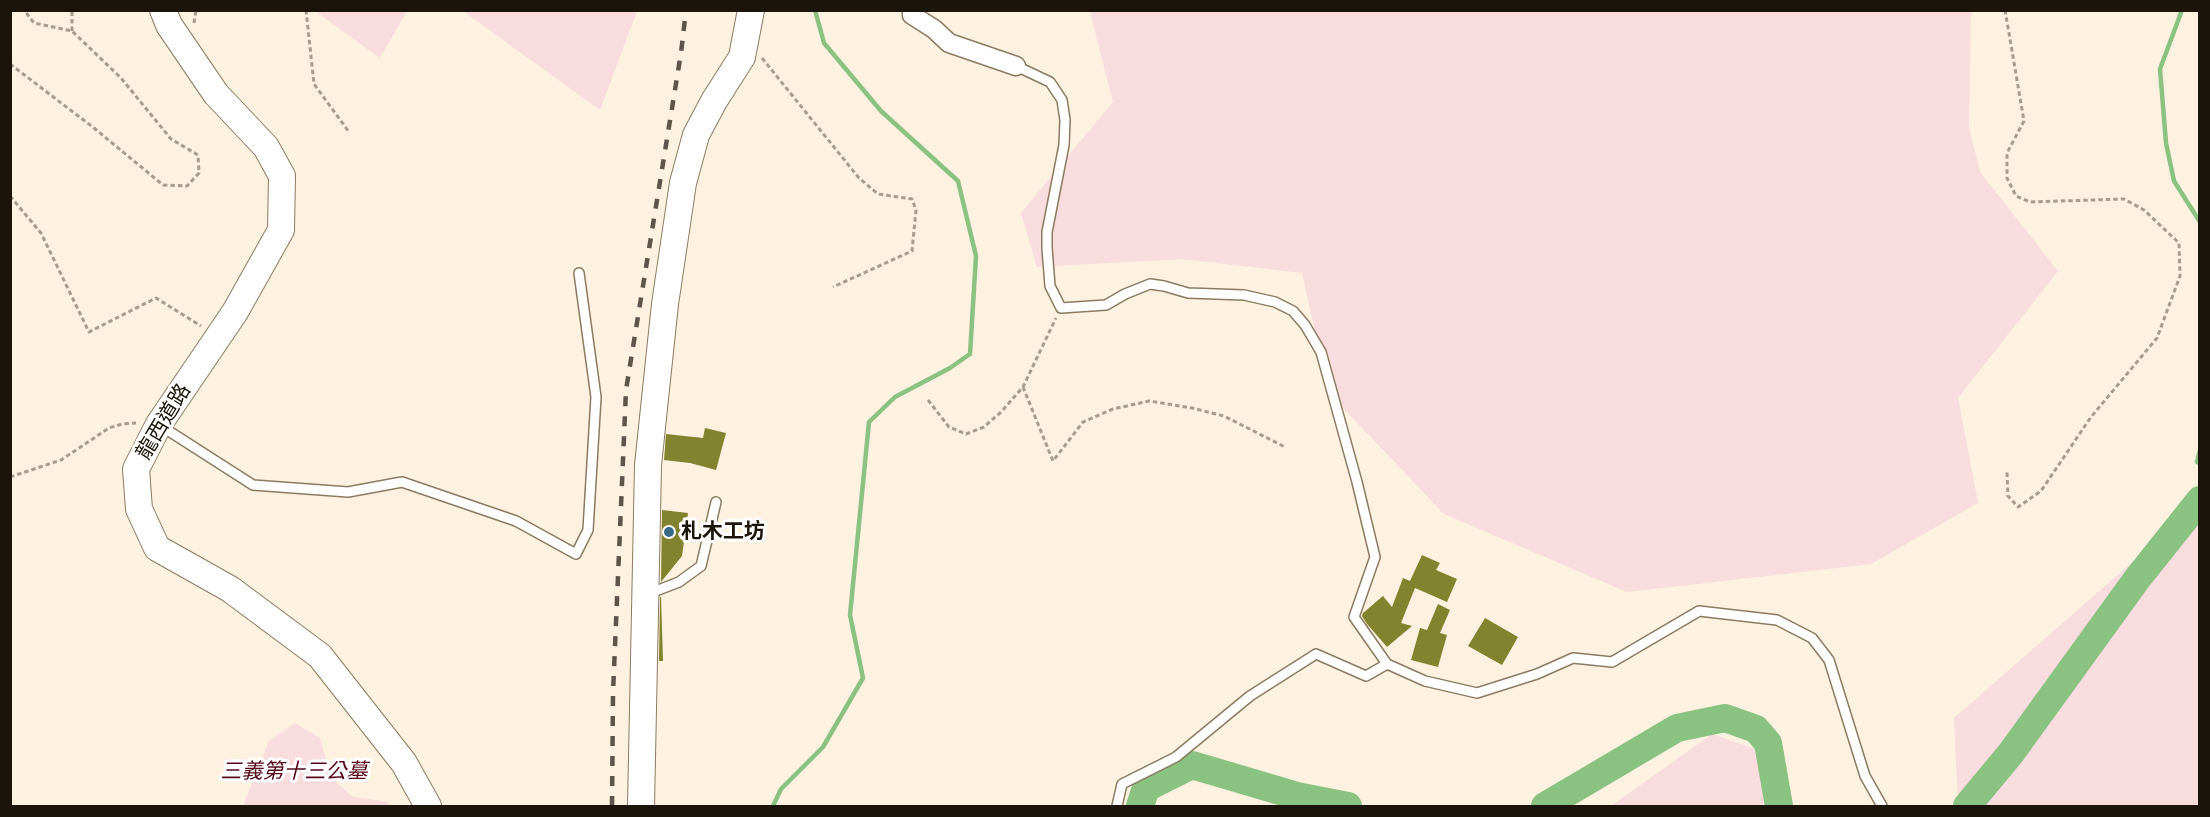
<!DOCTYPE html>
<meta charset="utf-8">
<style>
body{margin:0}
#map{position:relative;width:2210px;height:817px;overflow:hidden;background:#fdf1e0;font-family:Merriweather,serif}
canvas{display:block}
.frame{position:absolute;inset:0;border:12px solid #1b140a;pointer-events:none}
</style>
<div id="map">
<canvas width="2210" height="817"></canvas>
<div class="frame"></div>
</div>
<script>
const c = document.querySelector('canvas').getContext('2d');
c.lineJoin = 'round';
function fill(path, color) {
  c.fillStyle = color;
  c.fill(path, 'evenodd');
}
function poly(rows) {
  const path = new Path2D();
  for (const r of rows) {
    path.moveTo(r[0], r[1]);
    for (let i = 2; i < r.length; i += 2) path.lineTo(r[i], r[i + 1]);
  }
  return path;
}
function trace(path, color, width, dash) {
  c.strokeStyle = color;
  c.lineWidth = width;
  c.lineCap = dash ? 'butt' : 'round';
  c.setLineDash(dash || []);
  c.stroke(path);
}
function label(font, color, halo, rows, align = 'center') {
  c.font = font + ' Merriweather,"Noto Sans TC",serif';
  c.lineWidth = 6;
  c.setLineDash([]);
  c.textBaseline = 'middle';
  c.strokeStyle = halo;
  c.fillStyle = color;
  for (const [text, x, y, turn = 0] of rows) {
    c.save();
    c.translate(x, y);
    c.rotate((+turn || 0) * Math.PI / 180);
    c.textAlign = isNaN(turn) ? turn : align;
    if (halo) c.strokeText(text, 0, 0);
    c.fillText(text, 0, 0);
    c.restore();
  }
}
const green = poly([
 [315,11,407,11,380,58],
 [463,11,637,11,600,110],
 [1090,11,1971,11,1969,128,1980,172,2058,271,1958,398,1978,503,1871,564,1627,592,1444,514,1329,393,1302,273,1183,259,1037,267,1021,213,1113,102],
 [2199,504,2199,806,1958,806,1954,718],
 [295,723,320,738,331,778,353,797,388,802,389,806,243,806,269,741],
 [1712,734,1769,754,1774,806,1611,806]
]);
const stream = poly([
 [2182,10,2160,69,2166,143,2174,181,2200,222],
 [2200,450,2197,462,2200,464],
 [773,806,781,789,823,747,863,678,850,615,869,422,895,397,950,368,970,354,976,256,958,181,881,111,824,43,815,10]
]);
const river = poly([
 [1140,806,1146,788,1192,765,1297,796,1348,806],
 [1545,806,1677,728,1725,718,1756,729,1768,743,1779,806],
 [1967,806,2011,753,2137,579,2200,500]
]);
const building = poly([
 [705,428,726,433,716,470,690,463,664,460,666,434,703,438],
 [662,510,688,513,682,556,661,582],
 [1422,555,1440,563,1436,570,1457,579,1447,602,1415,588,1401,623,1412,626,1387,647,1367,624,1362,616,1363,613,1383,596,1392,607,1403,578,1410,581],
 [660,597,661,597,663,661,659,661],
 [1438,604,1450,610,1440,633,1447,635,1438,667,1411,660,1420,628,1427,630],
 [1485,618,1518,637,1502,665,1468,646]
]);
const path = poly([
 [306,10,314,84,349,132],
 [2005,10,2024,121,2007,153,2007,178,2016,196,2030,202,2124,199,2144,210,2179,243,2180,276,2157,338,2091,417,2041,491,2018,507,2008,496,2007,472],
 [194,23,196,10],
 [72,31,72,10],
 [762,58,859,178,878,194,912,199,916,210,912,251,833,287],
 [10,64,94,128,163,185,187,186,199,173,198,155,171,139,121,78,72,31,34,23,24,10],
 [10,196,41,233,89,332,156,298,201,326],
 [1023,387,1053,461,1083,422,1113,409,1149,401,1192,408,1224,416,1285,447],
 [928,400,949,427,966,434,984,427,1001,412,1023,387,1056,318],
 [10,477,61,460,109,428,122,424,136,423]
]);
const lane = poly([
 [1016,66,1050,82,1062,100,1065,120,1064,145,1047,232,1047,248,1050,286,1061,308,1106,305,1125,294,1150,284,1164,286,1188,293,1244,295,1275,302,1293,311,1305,325,1321,352,1357,482,1375,557,1354,617,1387,664],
 [161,426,253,485,348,492,402,482,516,521,576,554,588,530,596,397,579,273],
 [648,594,679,582,701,566,716,502],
 [1117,806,1122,784,1176,757,1250,696,1316,654,1366,676,1387,664,1425,681,1477,693,1537,674,1573,658,1612,662,1699,611,1777,620,1812,638,1829,660,1865,776,1882,806]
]);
const street = poly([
 [912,10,912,15,934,29,949,43,1016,66]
]);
const secondary = poly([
 [163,10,169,25,216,94,266,147,282,176,281,230,235,312,159,424,136,469,139,509,157,548,230,589,320,656,404,763,428,806],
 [641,806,648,465,665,304,683,183,696,135,714,101,742,57,751,10]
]);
const rail = poly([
 [612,806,613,693,626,390,681,53,686,10]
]);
const markers = [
 [669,532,6,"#366a87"]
];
const streetNames = [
 ["龍西道路",164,422,-59]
];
const poiNames = [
 ["札木工坊",681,532]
];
const parkNames = [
 ["三義第十三公墓",294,772]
];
fill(green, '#f9dcdd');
trace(stream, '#8ac282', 4.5);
trace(river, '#8ac282', 28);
fill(building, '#82832e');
trace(lane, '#8c7b60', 12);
trace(street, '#8c7b60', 21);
trace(secondary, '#8c7b60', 28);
trace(path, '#a79c8e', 3, [4.5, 3]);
trace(lane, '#fff', 9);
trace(street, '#fff', 18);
trace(secondary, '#fff', 26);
trace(rail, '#5d5549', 4.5, [10, 10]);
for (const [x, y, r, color] of markers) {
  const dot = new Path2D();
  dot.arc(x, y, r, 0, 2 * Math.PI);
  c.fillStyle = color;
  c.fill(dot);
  trace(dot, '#fff', 2);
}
label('21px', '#1b140a', '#fff', streetNames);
label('bold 21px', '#1b140a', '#fff', poiNames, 'left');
label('italic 21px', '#550517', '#fff', parkNames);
</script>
